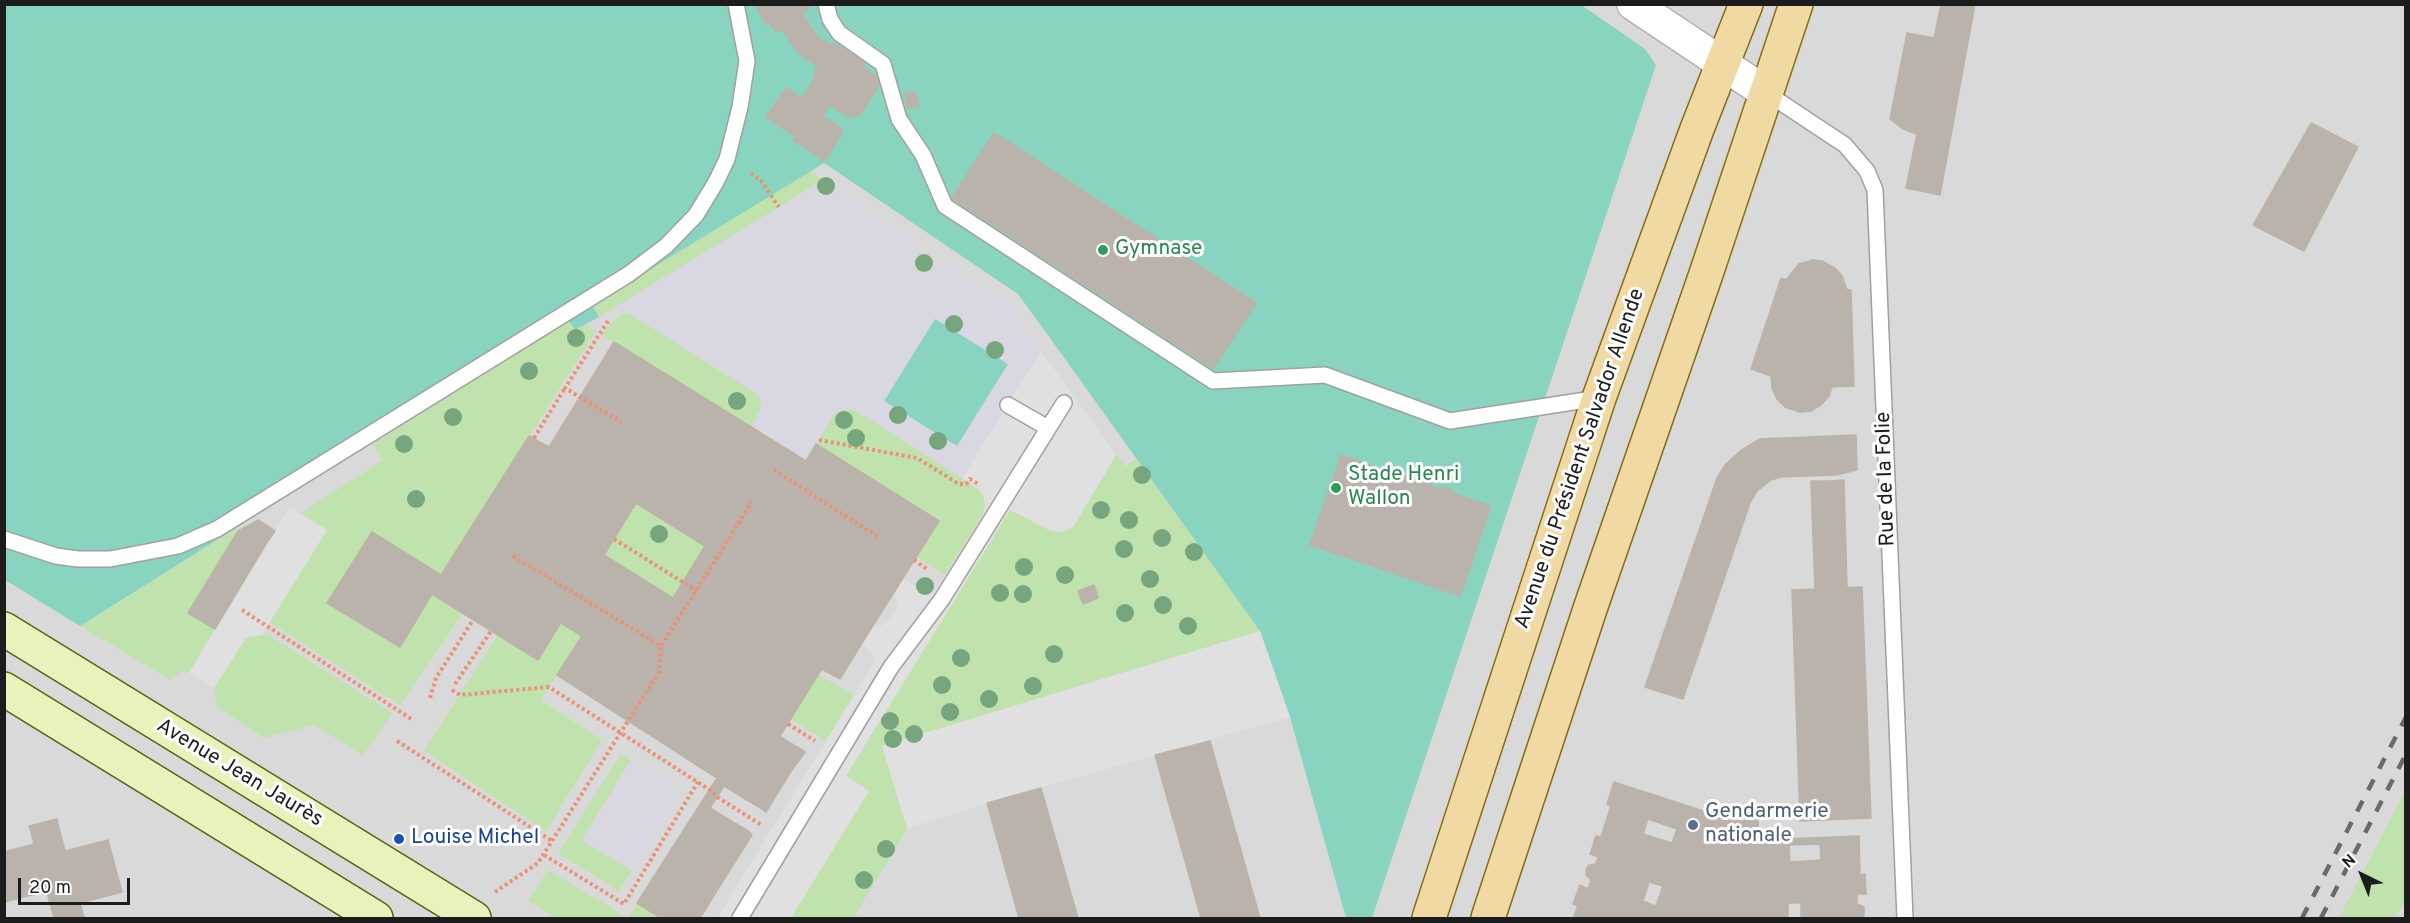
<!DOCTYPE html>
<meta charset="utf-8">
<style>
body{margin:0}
#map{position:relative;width:2410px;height:923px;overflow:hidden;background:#eceae3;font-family:Overpass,sans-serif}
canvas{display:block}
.frame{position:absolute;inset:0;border:6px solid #1c1c1c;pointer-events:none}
.north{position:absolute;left:2332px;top:845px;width:60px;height:60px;-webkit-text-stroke:4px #fff;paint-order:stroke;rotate:317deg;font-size:16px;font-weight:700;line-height:24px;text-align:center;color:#1c1c1c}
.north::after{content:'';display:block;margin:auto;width:21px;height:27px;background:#1c1c1c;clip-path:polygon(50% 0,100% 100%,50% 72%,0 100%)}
.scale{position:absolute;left:18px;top:878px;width:112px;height:27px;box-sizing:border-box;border:3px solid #1c1c1c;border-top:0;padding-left:8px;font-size:18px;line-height:21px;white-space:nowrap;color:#1c1c1c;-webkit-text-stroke:4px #fff;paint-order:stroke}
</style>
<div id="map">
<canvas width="2410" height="923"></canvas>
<div class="frame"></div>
<div class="north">N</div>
<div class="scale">20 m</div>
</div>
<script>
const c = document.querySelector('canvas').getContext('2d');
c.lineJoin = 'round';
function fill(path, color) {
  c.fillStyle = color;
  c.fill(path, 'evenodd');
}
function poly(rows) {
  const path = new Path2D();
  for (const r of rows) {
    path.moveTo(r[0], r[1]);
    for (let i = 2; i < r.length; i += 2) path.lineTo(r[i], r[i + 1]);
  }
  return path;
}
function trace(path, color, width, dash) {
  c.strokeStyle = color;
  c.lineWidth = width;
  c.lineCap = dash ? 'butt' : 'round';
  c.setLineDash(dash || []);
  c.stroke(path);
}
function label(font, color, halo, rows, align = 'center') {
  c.font = font + ' Overpass,sans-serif';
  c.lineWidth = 6;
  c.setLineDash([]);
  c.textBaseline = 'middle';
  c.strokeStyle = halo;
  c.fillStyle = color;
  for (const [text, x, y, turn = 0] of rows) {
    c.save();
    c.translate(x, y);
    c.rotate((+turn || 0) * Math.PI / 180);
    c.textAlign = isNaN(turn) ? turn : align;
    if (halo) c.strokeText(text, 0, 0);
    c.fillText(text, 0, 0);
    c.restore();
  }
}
const residential = poly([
 [5,5,2405,5,2405,918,5,918]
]);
const grass = poly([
 [809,171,823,180,599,317,592,305],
 [627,312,757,394,761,402,760,411,751,427,602,335,610,323],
 [569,320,575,330,586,325,596,331,441,575,372,533,328,603,399,647,432,594,463,613,400,705,269,622,327,530,300,514,383,460,373,444],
 [845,409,855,410,962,478,978,489,983,495,985,507,982,516,945,575,916,556,939,520,816,444,835,413],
 [1116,454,1125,467,1136,459,1260,631,883,746,907,829,853,918,791,918,869,791,846,776,1010,510,1051,531,1063,532,1074,526],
 [636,503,705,546,673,598,604,555],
 [236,529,238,531,189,613,215,629,189,673,183,670,171,680,80,626],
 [561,623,582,636,541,700,602,740,546,831,424,751,498,635,538,660],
 [257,634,268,635,392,713,363,755,314,725,264,738,217,707,214,688,246,638],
 [819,675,854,695,826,741,791,719],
 [621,754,631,760,582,840,632,871,619,891,558,853],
 [2405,791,2405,901,2395,918,2339,918],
 [548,870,628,918,637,903,661,918,557,918,528,901]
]);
const pitch = poly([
 [1580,4,1645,49,1656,65,1372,918,1346,918,1290,717,1260,631,1050,338,1018,294,824,163,592,305,599,317,575,330,568,320,80,626,5,580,5,5],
 [935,318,1009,364,957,447,884,401]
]);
const parking = poly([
 [1041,351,1116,454,1111,464,1073,527,1063,532,1051,531,1010,510,846,776,869,791,791,918,717,918,872,666,874,660,872,653,862,643,873,625,881,626,888,621,898,605,894,593,903,578,925,592,933,592,938,587,982,517,985,507,983,495,978,489,962,478],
 [290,507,327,530,262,635,246,638,214,688,189,673,215,629,188,613,238,531,258,520,275,531],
 [1260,631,1290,717,987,803,907,829,882,746]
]);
const plaza = poly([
 [823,180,920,246,907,266,924,277,940,266,949,265,1008,305,1041,351,962,478,855,410,845,409,835,413,806,461,751,427,760,411,761,402,757,394,617,306],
 [935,319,1008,364,957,446,884,401],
 [631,760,681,791,632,871,582,840]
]);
const building = poly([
 [754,4,814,4,802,13,817,37,832,46,834,43,865,63,863,67,876,76,878,87,860,115,849,117,830,105,823,116,842,129,841,135,825,161,793,140,795,136,766,117,786,88,802,98,816,76,813,73,818,66,800,55,782,29,776,32,770,23,767,25,754,4],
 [1941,4,1975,4,1940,195,1906,188,1917,134,1903,129,1890,119,1907,33,1934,38,1941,4],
 [915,92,919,106,908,109,904,94,915,92],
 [2311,123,2358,147,2304,251,2253,225,2311,123],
 [994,133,1256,303,1213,368,952,198,994,133],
 [1813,260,1822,261,1835,268,1842,276,1847,290,1851,290,1854,386,1832,387,1829,396,1822,404,1811,411,1799,412,1785,407,1777,399,1772,388,1771,376,1751,369,1781,278,1786,280,1799,264,1813,260],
 [614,342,806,461,816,444,939,521,862,643,844,633,780,736,672,669,667,677,566,614,538,660,432,594,400,647,327,603,372,532,441,575,529,436,549,447,614,342],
 [636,503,705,546,673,598,604,555,636,503],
 [1856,435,1857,470,1836,475,1781,477,1771,480,1757,491,1750,503,1683,699,1645,687,1717,478,1725,465,1740,451,1760,439,1856,435],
 [1341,455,1398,475,1399,472,1408,476,1408,478,1419,482,1421,475,1432,479,1430,486,1441,489,1442,487,1452,490,1452,493,1491,506,1460,596,1310,545,1341,455],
 [1844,480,1847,588,1815,589,1811,485,1831,484,1830,481,1844,480],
 [1811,481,1830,481,1831,484,1811,485,1811,481],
 [258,520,275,531,266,544,242,529,258,520],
 [242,529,266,544,215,629,188,613,238,531,242,529],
 [1094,585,1098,598,1083,604,1078,591,1094,585],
 [1862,587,1871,818,1800,821,1792,590,1862,587],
 [566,614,667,677,672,669,805,752,790,773,786,771,762,809,724,786,710,808,748,831,724,870,728,873,700,918,661,918,637,903,717,778,557,675,582,636,561,623,566,614],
 [844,633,862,643,840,679,822,669,844,633],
 [1210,741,1260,918,1201,918,1155,755,1210,741],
 [786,771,790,773,766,812,762,809,786,771],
 [1614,782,1719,816,1716,826,1731,830,1752,829,1752,820,1758,820,1758,840,1859,836,1860,875,1865,874,1866,894,1857,894,1857,904,1864,907,1864,916,1862,918,1801,918,1801,903,1788,903,1788,918,1573,918,1578,906,1573,904,1580,885,1588,889,1591,880,1586,875,1586,870,1589,865,1596,864,1598,857,1590,854,1596,836,1601,837,1611,806,1607,804,1614,782],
 [1648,819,1677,829,1672,843,1643,834,1648,819],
 [1820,844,1821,860,1790,862,1789,845,1820,844],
 [1649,882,1663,886,1656,906,1643,901,1649,882],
 [1041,788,1078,918,1019,918,987,803,1041,788],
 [1734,805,1743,809,1743,821,1728,818,1729,809,1734,805],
 [1719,816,1735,820,1752,820,1752,829,1731,830,1716,826,1719,816],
 [57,819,58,824,31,832,29,826,57,819],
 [58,824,65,851,108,840,122,892,80,903,84,918,54,918,34,844,31,832,58,824],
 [748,831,752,835,728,873,724,870,748,831],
 [34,844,47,891,4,902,4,852,34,844]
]);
const path = poly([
 [751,173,761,181,779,207],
 [608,321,565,388,621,422],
 [534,438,565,388],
 [819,440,917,458,959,484,966,484,970,479,980,485],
 [774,470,880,538],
 [614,539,697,591],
 [513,556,661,646,752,502],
 [914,560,928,570],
 [242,610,413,720],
 [455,684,491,631],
 [452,690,460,695,549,687,710,790,717,797,763,826],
 [430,698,436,678,473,620],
 [788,724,815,741],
 [397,741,552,841],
 [544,855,624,904,698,782],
 [495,892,538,863,659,672,661,646]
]);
const lane = poly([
 [826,4,830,19,839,33,883,64,899,119,923,155,945,206,1213,381,1325,375,1450,421,1599,398],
 [1765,92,1845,145,1867,171,1875,190,1905,918],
 [1008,405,1048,428],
 [4,539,56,556,78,559,110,559,178,546,217,529,629,274,666,246,696,215,716,182,727,159,740,107,747,61,736,4],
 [740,918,891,667,942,599,1064,403]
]);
const street = poly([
 [1633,4,1765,92]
]);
const secondary = poly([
 [4,629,474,918],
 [4,689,376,918]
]);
const primary = poly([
 [1429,918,1599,398,1697,129,1746,4],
 [1488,918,1591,606,1706,274,1796,4]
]);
const rail = poly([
 [2302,918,2406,717],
 [2321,918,2406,754]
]);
const trees = [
 [826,186],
 [924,263],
 [954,324],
 [576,338],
 [995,350],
 [529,371],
 [737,401],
 [898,415],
 [453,417],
 [844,420],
 [856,438],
 [938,441],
 [404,444],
 [1142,475],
 [416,499],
 [1101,510],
 [1129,520],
 [659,534],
 [1162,538],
 [1124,549],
 [1194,552],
 [1024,567],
 [1065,575],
 [1150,579],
 [925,586],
 [1000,593],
 [1023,594],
 [1163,605],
 [1125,613],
 [1188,626],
 [1054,654],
 [961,658],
 [942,685],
 [1033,686],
 [989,699],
 [950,712],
 [890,721],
 [914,734],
 [893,739],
 [886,849],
 [864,880]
];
const markers = [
 [1103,250,6,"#2e9e5b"],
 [1336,488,6,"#2e9e5b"],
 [1693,825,6,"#5c6f8a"],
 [399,839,6,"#1a4fb4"]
];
const leisureNames = [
 ["Gymnase",1115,250],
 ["Stade Henri",1348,476],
 ["Wallon",1348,500]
];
const streetNames = [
 ["Avenue du Président Salvador Allende",1581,459,-71],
 ["Rue de la Folie",1887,479,-92],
 ["Avenue Jean Jaurès",239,774,31]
];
const serviceNames = [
 ["Gendarmerie",1705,813],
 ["nationale",1705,837]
];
const transitNames = [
 ["Louise Michel",411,839]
];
fill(residential, '#dad9d9');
fill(grass, '#c0e2ad');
fill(pitch, '#88d4c0');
fill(parking, '#e0e0e0');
fill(plaza, '#d9d7e2');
fill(building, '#b9b3ac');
trace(building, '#bcb3a7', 1.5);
trace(lane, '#a0a0a0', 18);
trace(street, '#a0a0a0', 34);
trace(secondary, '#526610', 36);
trace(primary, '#846d10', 36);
trace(path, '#ea9176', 4, [3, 3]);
trace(lane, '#fff', 15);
trace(street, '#fff', 32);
trace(secondary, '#e8f2bb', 33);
trace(primary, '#f1d9a3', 33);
trace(rail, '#6a6a6a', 4.5, [12, 12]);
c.fillStyle = '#77a57d';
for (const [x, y] of trees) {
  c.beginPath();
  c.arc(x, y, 9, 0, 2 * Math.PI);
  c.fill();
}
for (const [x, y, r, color] of markers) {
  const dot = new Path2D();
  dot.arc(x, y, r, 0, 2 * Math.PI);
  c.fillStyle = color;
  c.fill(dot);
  trace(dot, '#fff', 2);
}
label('21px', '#27864d', '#fff', leisureNames, 'left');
label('21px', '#1c1c1c', '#fff', streetNames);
label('21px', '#4e5e75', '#fff', serviceNames, 'left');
label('21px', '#164399', '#fff', transitNames, 'left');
</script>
